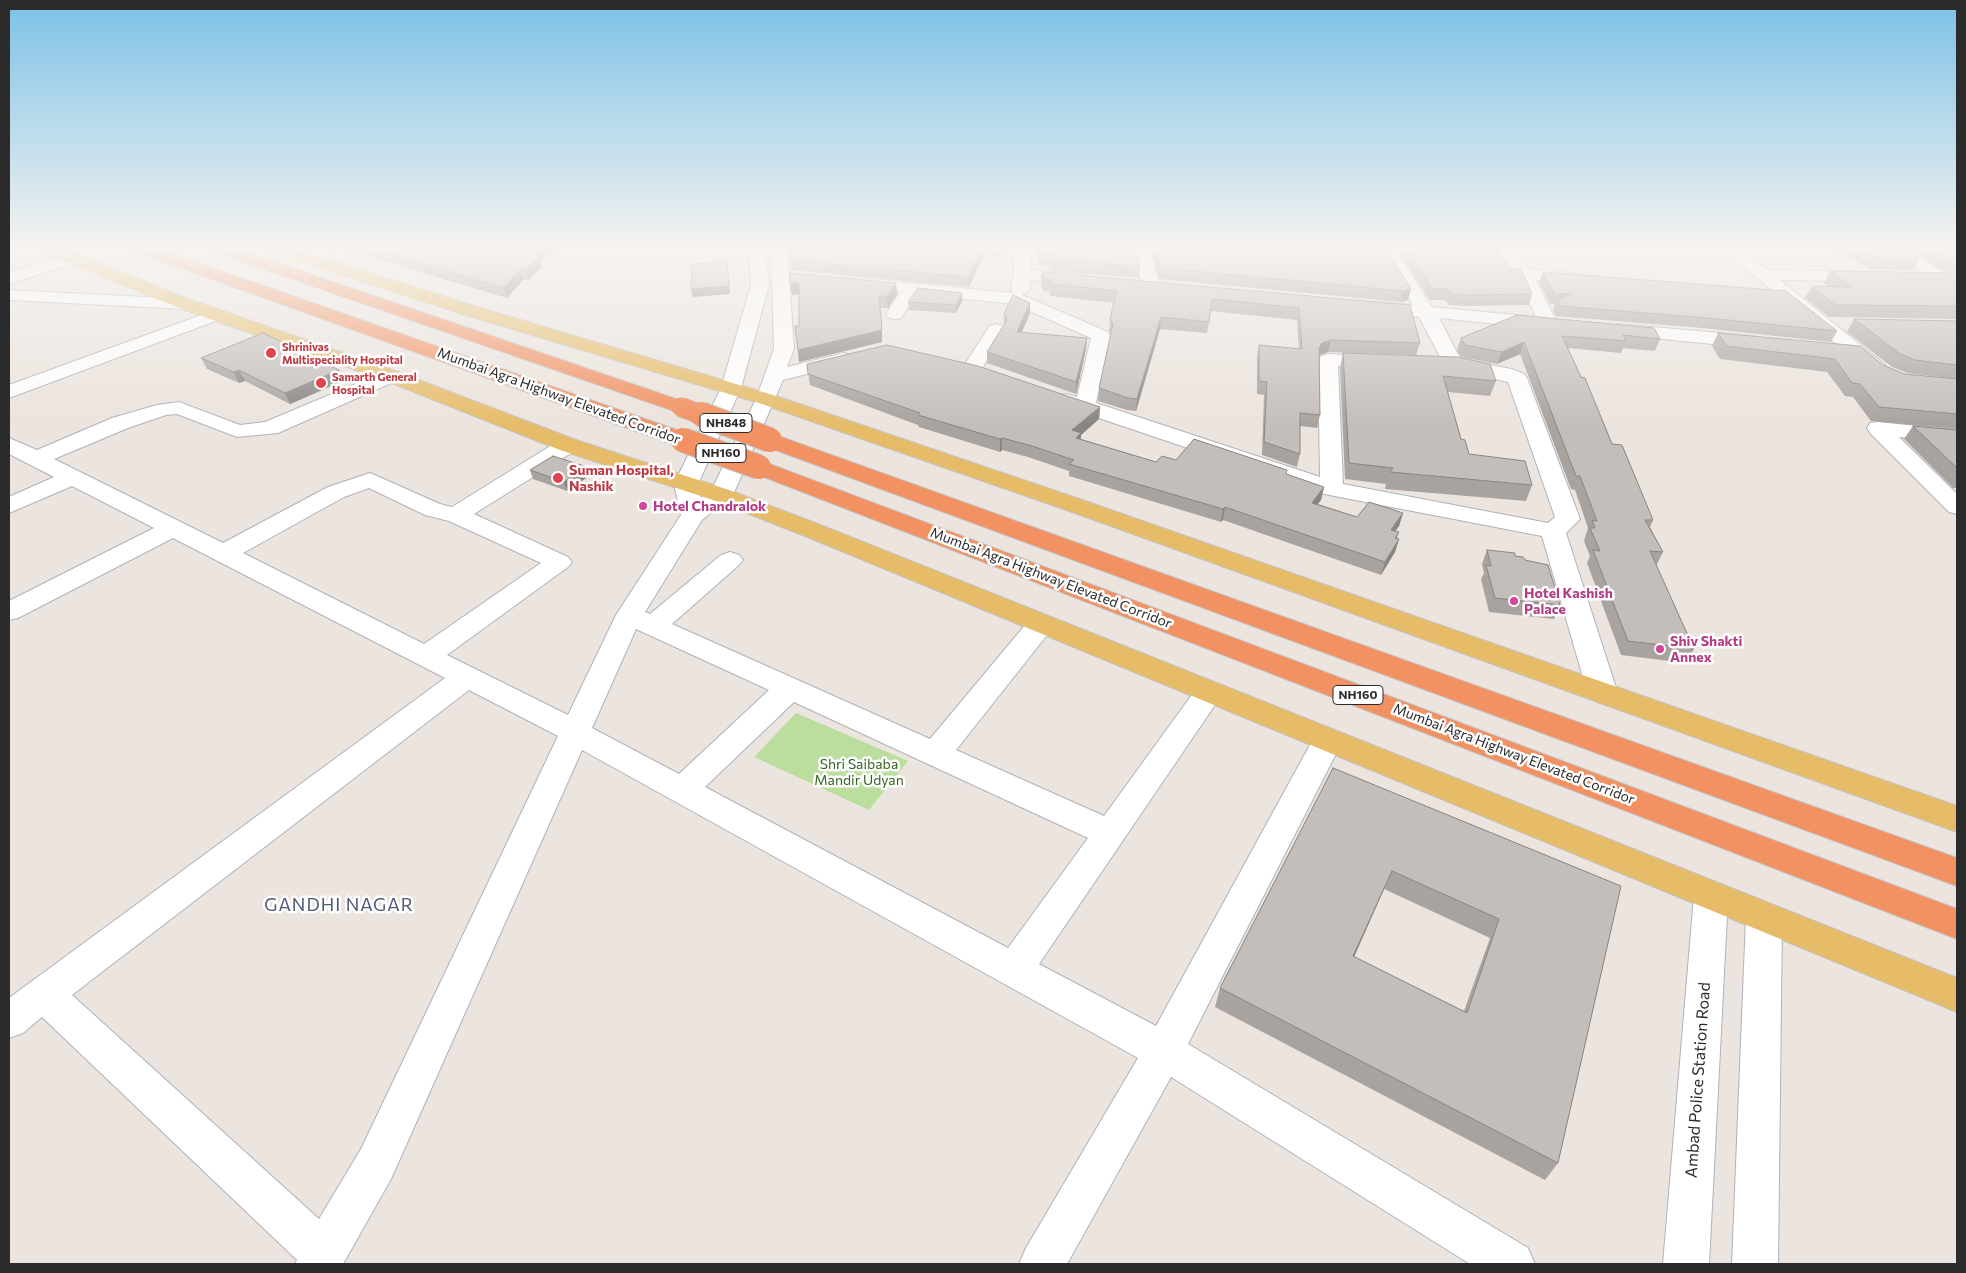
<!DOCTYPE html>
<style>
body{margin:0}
#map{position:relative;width:1966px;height:1273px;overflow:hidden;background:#ece4de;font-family:Commissioner,sans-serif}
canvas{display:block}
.frame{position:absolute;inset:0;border:10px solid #2b2b2b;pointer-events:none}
</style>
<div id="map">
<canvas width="1966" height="1273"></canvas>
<div class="frame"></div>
</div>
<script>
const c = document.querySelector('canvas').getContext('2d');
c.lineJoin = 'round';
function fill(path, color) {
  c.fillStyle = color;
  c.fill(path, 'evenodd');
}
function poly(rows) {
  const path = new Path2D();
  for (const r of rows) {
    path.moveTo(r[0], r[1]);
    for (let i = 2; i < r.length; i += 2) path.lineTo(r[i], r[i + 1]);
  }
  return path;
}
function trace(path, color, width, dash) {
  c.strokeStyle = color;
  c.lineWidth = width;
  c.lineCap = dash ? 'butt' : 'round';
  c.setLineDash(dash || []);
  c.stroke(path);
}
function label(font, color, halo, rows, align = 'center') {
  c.font = font + ' Commissioner,sans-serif';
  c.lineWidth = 5;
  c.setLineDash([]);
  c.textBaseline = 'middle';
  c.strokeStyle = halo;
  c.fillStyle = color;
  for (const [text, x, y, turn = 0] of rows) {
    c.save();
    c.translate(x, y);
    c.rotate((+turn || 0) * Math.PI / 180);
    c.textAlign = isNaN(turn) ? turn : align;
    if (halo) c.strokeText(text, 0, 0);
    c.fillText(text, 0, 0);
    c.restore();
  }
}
const green = poly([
 [796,713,908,761,869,810,754,757]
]);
const minor = poly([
 [313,248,336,248,334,251,310,262,298,262,296,258,298,254,313,248],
 [749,248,765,248,769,285,741,388,698,484,701,498,711,491,756,399,774,349,771,248,787,248,794,349,787,367,844,353,851,355,854,359,851,363,783,380,733,495,702,520,645,612,650,614,721,555,730,552,739,555,743,560,739,565,672,624,930,739,1031,618,1041,615,1051,618,1055,624,1051,630,956,750,1104,816,1199,685,1209,682,1219,685,1224,692,1219,699,1039,964,1156,1026,1317,732,1328,729,1339,732,1343,740,1188,1044,1528,1248,1535,1264,1470,1264,1171,1077,1067,1264,1019,1264,1026,1248,1138,1058,582,750,391,1179,343,1264,295,1264,297,1260,42,1017,23,1033,9,1038,9,998,445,678,173,538,18,618,9,620,9,601,154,528,72,486,9,513,9,497,54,477,9,454,9,438,37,450,112,418,157,405,179,402,240,425,265,422,384,372,391,370,398,372,401,376,398,380,278,433,237,437,177,414,166,415,128,428,54,459,223,543,328,487,370,473,440,504,452,507,560,440,568,438,576,440,579,445,576,450,474,514,568,557,572,562,568,567,447,655,568,715,616,615,681,515,674,484,721,388,751,285,749,248],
 [369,488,425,515,449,521,541,563,424,644,243,553,344,497,369,488],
 [636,629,769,690,679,774,592,728,636,629],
 [469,690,558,736,361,1149,319,1219,72,995,469,690],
 [794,702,1088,838,1008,948,705,787,794,702],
 [1014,248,1030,248,1031,270,1079,274,1085,275,1088,279,1085,283,1079,284,1031,280,1029,290,1022,295,1108,332,1110,336,1096,403,1320,477,1318,360,1321,356,1328,354,1385,357,1388,361,1385,365,1378,367,1338,366,1343,484,1548,523,1555,517,1508,382,1446,368,1419,317,1375,312,1369,311,1366,307,1369,303,1375,302,1413,305,1379,248,1395,248,1432,307,1536,317,1518,277,1492,248,1509,248,1529,269,1584,274,1587,278,1584,282,1578,283,1536,280,1557,323,1555,327,1544,329,1439,318,1461,360,1512,369,1524,374,1527,378,1580,519,1566,533,1617,691,1612,698,1602,701,1592,698,1587,691,1542,536,1324,494,1078,411,1059,404,1056,400,1059,396,1066,394,1077,397,1091,338,1014,304,917,294,901,318,895,319,889,318,886,314,900,292,860,288,854,287,851,283,854,279,860,278,1013,293,1011,290,1014,274,1014,248],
 [1133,248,1149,248,1160,286,1157,290,1145,290,1142,286,1133,248],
 [1721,248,1739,248,1767,270,1872,272,1875,276,1872,280,1866,281,1780,280,1884,364,1887,368,1884,372,1870,372,1721,248],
 [1882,248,1902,248,1948,274,1951,278,1948,282,1936,282,1882,248],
 [68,254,74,255,76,259,74,263,9,284,9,273,68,254],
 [9,290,185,299,191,300,194,304,191,308,185,309,9,300,9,290],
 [215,310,221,311,224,315,221,319,9,398,9,385,215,310],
 [996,324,1003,326,1005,330,983,367,980,371,966,371,963,367,987,330,989,326,996,324],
 [1619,324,1753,336,1760,338,1763,342,1760,346,1753,348,1612,334,1610,330,1612,326,1619,324],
 [1878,422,1957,430,1957,443,1899,437,1957,494,1957,514,1949,512,1870,433,1867,428,1870,423,1878,422],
 [1711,881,1723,886,1728,896,1709,1264,1663,1264,1694,896,1699,886,1711,881],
 [1764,903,1777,907,1782,918,1778,1264,1732,1264,1746,918,1751,907,1764,903]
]);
const major = poly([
 [39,248,62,248,191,300,398,372,576,440,729,490,823,526,1957,978,1957,1012,805,536,713,500,560,450,384,380,179,308,41,251,39,248],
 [266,248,291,248,474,306,773,395,1091,503,1957,806,1957,832,1075,513,759,403,462,314,268,251,266,248]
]);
const highway = poly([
 [131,248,155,248,691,435,694,440,691,445,683,447,675,445,133,251,131,248],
 [209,248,234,248,688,403,691,407,688,411,681,413,674,411,211,251,209,248],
 [770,433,1957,858,1957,886,762,445,759,440,762,435,770,433],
 [759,460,1957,909,1957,939,751,472,748,467,751,462,759,460]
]);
const highwayBridgeFar1 = poly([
 [681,407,705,416]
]);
const highwayBridge = poly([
 [701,414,770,440],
 [683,440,759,467]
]);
const wall = poly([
 [340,248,561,248,540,260,542,267,528,280,523,280,507,298],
 [789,248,1002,248,1000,256,984,255,969,287,791,270],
 [1037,248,1135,248,1140,267,1139,278,1049,270,1049,266,1038,266],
 [1150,248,1385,248,1411,289,1408,300,1401,302,1159,279],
 [1396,248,1495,248,1511,268,1532,294,1529,305,1465,306,1449,305,1445,300,1430,300],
 [1833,248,1904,248,1919,258,1913,270,1871,269],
 [1906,248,1957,248,1957,319,1829,317,1805,298,1812,286,1828,286,1824,283,1830,271,1957,273,1945,271],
 [1543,272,1837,331,1831,342,1702,328,1556,316,1553,310,1555,304,1550,304,1539,282],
 [1041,276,1410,305,1420,343,1416,355,1328,352,1320,355,1320,415,1317,428,1300,426,1300,454,1297,467,1262,455,1264,395,1257,394,1257,357,1259,345,1299,349,1297,320,1211,311,1207,333,1160,329,1136,411,1127,410,1098,401,1099,388,1111,334,1109,330,1110,318,1114,303,1050,296,1050,292,1043,291,1043,288,1041,288],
 [896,283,897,295,888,308,880,308,882,342,799,362,795,326,799,326,799,294,792,295],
 [962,293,962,301,956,313,909,310,908,302],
 [1030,313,1022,332,1087,338,1086,349,1076,394,987,363,987,352,1004,325,1004,314],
 [1517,315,1660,339,1655,351,1623,348,1621,353,1568,348,1581,377,1612,444,1653,520,1650,527,1663,552,1656,566,1694,649,1686,663,1621,655,1587,563,1590,556,1584,541,1588,528,1575,490,1571,489,1520,354,1497,364,1461,357,1457,350,1461,338],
 [1854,319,1957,321,1957,379,1907,373,1892,367,1847,332],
 [1718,333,1883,365,1904,374,1957,379,1957,429,1871,421,1853,397,1845,396,1827,372,1720,359,1712,346],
 [1343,353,1496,381,1490,396,1448,392,1461,439,1469,454,1532,485,1526,501,1385,489,1386,484,1345,479,1340,368],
 [201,358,339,370,343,381,290,404,245,381,239,383,207,369],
 [807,364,1100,407,1099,419,1081,435,1081,439,1156,462,1176,460,1286,474,1324,487,1321,500,1318,504,1357,517,1403,513,1399,526,1395,531,1399,532,1397,538,1399,539,1395,552,1381,575,1223,520,1221,522,1069,476,1069,471,1028,457,1002,450,1000,452,919,427,918,425,810,385],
 [1913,426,1957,430,1957,488,1953,488,1904,439],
 [530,470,589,476,567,491,533,479],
 [1487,550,1515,556,1525,560,1560,605,1554,619,1489,612,1481,579,1484,573,1482,564],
 [1333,768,1621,886,1558,1163,1545,1180,1215,1007,1220,988],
 [1384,889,1490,938,1464,1011,1354,957]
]);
const shadedWall = poly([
 [541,248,561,248,540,260,542,267,528,280,526,270,535,252],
 [982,248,984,248,984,255,969,287,968,277],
 [1000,248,1002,248,1000,256],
 [727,261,730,294,693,297,691,289],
 [520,270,523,280,507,298,504,288],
 [790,283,799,283,801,294,792,295],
 [896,283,897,295,888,308,887,297],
 [1411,289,1408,300,1401,302,1403,291],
 [962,293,962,301,956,313,956,305],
 [1030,303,1030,313,1017,343,1017,332],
 [1161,317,1160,329,1136,411,1137,399],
 [882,330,882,342,799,362,798,350],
 [1087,338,1086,349,1076,394,1076,382],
 [1331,340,1328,352,1320,355,1316,360,1319,348,1322,343],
 [1524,342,1520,354,1497,364,1502,352],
 [239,370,245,381,239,383,234,372],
 [339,370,343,381,290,404,285,393],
 [1100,407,1099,419,1081,435,1080,445,1072,430],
 [1002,438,1002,450,1000,452,1000,439],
 [587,467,589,476,567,491,564,482],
 [1324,487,1321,500,1309,515,1312,503],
 [1225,507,1223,520,1221,522,1223,509],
 [1403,513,1399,526,1387,543,1391,530],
 [1399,539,1395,552,1381,575,1385,562],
 [1392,871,1384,889,1346,975,1353,956]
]);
const building = poly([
 [368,248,541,248,535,252,539,257,526,270,520,270,504,288,368,248],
 [789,248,982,248,968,277,790,260,789,248],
 [1038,248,1135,248,1140,267,1049,259,1051,255,1038,255,1038,248],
 [1154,248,1385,248,1411,289,1403,291,1161,268,1154,248],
 [1406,248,1495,248,1511,268,1521,269,1532,294,1468,295,1452,294,1448,289,1433,289,1406,248],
 [1860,248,1904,248,1919,258,1877,258,1860,248],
 [1932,248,1957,248,1957,260,1952,259,1932,248],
 [727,261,729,286,691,289,692,264,727,261],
 [1830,271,1957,273,1957,306,1835,305,1812,286,1851,287,1830,271],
 [1043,272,1410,305,1420,343,1331,340,1322,343,1319,348,1320,415,1300,413,1300,454,1264,442,1267,382,1259,381,1259,345,1302,349,1299,308,1212,299,1209,322,1161,317,1137,399,1128,398,1099,388,1113,324,1110,318,1117,291,1050,284,1052,280,1043,280,1044,277,1041,276,1043,272],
 [1543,272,1786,291,1837,331,1707,318,1560,306,1557,300,1572,294,1554,294,1543,272],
 [790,273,896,283,887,297,879,296,882,330,798,350,795,326,799,326,799,283,790,283,790,273],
 [918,288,962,293,956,305,908,302,918,288],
 [1013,295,1030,303,1017,332,1087,338,1076,382,987,352,1007,320,1004,314,1013,295],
 [1517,315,1654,328,1660,339,1623,335,1626,341,1562,336,1581,377,1585,378,1612,444,1622,445,1653,520,1645,520,1663,552,1650,551,1694,649,1628,641,1593,550,1600,551,1590,528,1595,528,1592,520,1597,521,1580,476,1576,476,1524,342,1502,352,1465,345,1461,338,1517,315],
 [1854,319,1957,321,1957,365,1915,360,1900,354,1854,319],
 [263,333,339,370,285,393,239,370,234,372,201,358,263,333],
 [1718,333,1860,346,1883,365,1904,374,1957,379,1957,414,1879,407,1860,384,1852,383,1835,359,1726,346,1718,333],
 [887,345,978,366,1100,407,1072,430,1081,433,1076,438,1156,462,1162,456,1176,460,1194,439,1287,470,1286,474,1324,487,1312,503,1357,517,1369,502,1403,513,1391,530,1399,532,1395,538,1399,539,1385,562,1225,507,1223,509,1069,464,1074,460,1029,445,1002,438,1000,439,918,415,920,413,808,374,807,364,887,345],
 [1343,353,1457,357,1490,364,1496,381,1443,376,1461,439,1465,440,1469,454,1525,461,1532,485,1390,472,1393,468,1349,463,1343,353],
 [1913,426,1957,430,1957,468,1913,426],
 [553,456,587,467,564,482,530,470,553,456],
 [1487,550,1515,553,1515,556,1523,557,1525,560,1548,565,1560,605,1495,598,1486,565,1491,566,1487,550],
 [1333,768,1621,886,1558,1163,1220,988,1333,768],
 [1392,871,1499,919,1467,1013,1353,956,1392,871]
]);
const markers = [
 [271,353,6,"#e0444e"],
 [321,383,6,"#e0444e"],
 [558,478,6,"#e0444e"],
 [643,506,5,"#d1479c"],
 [1514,601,5,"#d1479c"],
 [1660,649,5,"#d1479c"]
];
const farHealthnames = [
 ["Shrinivas",282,347],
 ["Multispeciality Hospital",282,360],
 ["Samarth General",332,377],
 ["Hospital",332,390]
];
const shields = [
 [726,423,52],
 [721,453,50],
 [1358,695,50]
];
const shieldNames = [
 ["NH848",726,423],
 ["NH160",721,453],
 ["NH160",1358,695]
];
const streetNames = [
 ["Mumbai Agra Highway Elevated Corridor",559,396,20],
 ["Mumbai Agra Highway Elevated Corridor",1051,578,21],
 ["Mumbai Agra Highway Elevated Corridor",1514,754,21]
];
const healthNames = [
 ["Suman Hospital,",569,470],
 ["Nashik",569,486]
];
const hotelNames = [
 ["Hotel Chandralok",653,506],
 ["Hotel Kashish",1524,593],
 ["Palace",1524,609],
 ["Shiv Shakti",1670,641],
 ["Annex",1670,657]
];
const parkNames = [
 ["Shri Saibaba",859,764],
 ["Mandir Udyan",859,780]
];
const nearStreetnames = [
 ["Ambad Police Station Road",1698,1080,-86]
];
const nearNeighbourhoodnames = [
 ["GANDHI NAGAR",339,905]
];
fill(green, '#bbde9f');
trace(minor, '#aeb2ba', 2);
trace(major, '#c4c4c4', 2);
trace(highway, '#c4c4c4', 2);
fill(minor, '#fff');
fill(major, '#e6bc69');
fill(highway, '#f29263');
trace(highwayBridgeFar1, '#c4c4c4', 21, []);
trace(highwayBridge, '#c4c4c4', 26, []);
trace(highwayBridgeFar1, '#f29263', 19);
trace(highwayBridge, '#f29263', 24);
fill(wall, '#a9a3a0');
fill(shadedWall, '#898582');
fill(building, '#c4beba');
trace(building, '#898582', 1);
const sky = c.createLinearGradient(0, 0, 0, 426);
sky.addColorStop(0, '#7bc1e7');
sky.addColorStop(0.58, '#f6f3f0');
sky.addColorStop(1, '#f6f3f000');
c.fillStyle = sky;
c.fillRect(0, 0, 1966, 426);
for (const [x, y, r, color] of markers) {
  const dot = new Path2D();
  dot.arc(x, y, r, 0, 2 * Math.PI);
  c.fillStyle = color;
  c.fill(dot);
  trace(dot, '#fff', 2);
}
label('bold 11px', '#be3a42', '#fff', farHealthnames, 'left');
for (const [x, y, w] of shields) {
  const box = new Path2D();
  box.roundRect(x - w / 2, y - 9.5, w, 19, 4);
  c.fillStyle = '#fff';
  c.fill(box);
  trace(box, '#2b2b2b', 1);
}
label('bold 12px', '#2b2b2b', null, shieldNames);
label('14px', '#2b2b2b', '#fff', streetNames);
label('bold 14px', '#be3a42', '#fff', healthNames, 'left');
label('bold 14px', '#b23c85', '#fff', hotelNames, 'left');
label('14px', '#356320', '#fff', parkNames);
label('16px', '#2b2b2b', '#fff', nearStreetnames);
c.letterSpacing = '1px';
label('18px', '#4e5a78', '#fff', nearNeighbourhoodnames);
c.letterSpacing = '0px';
</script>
